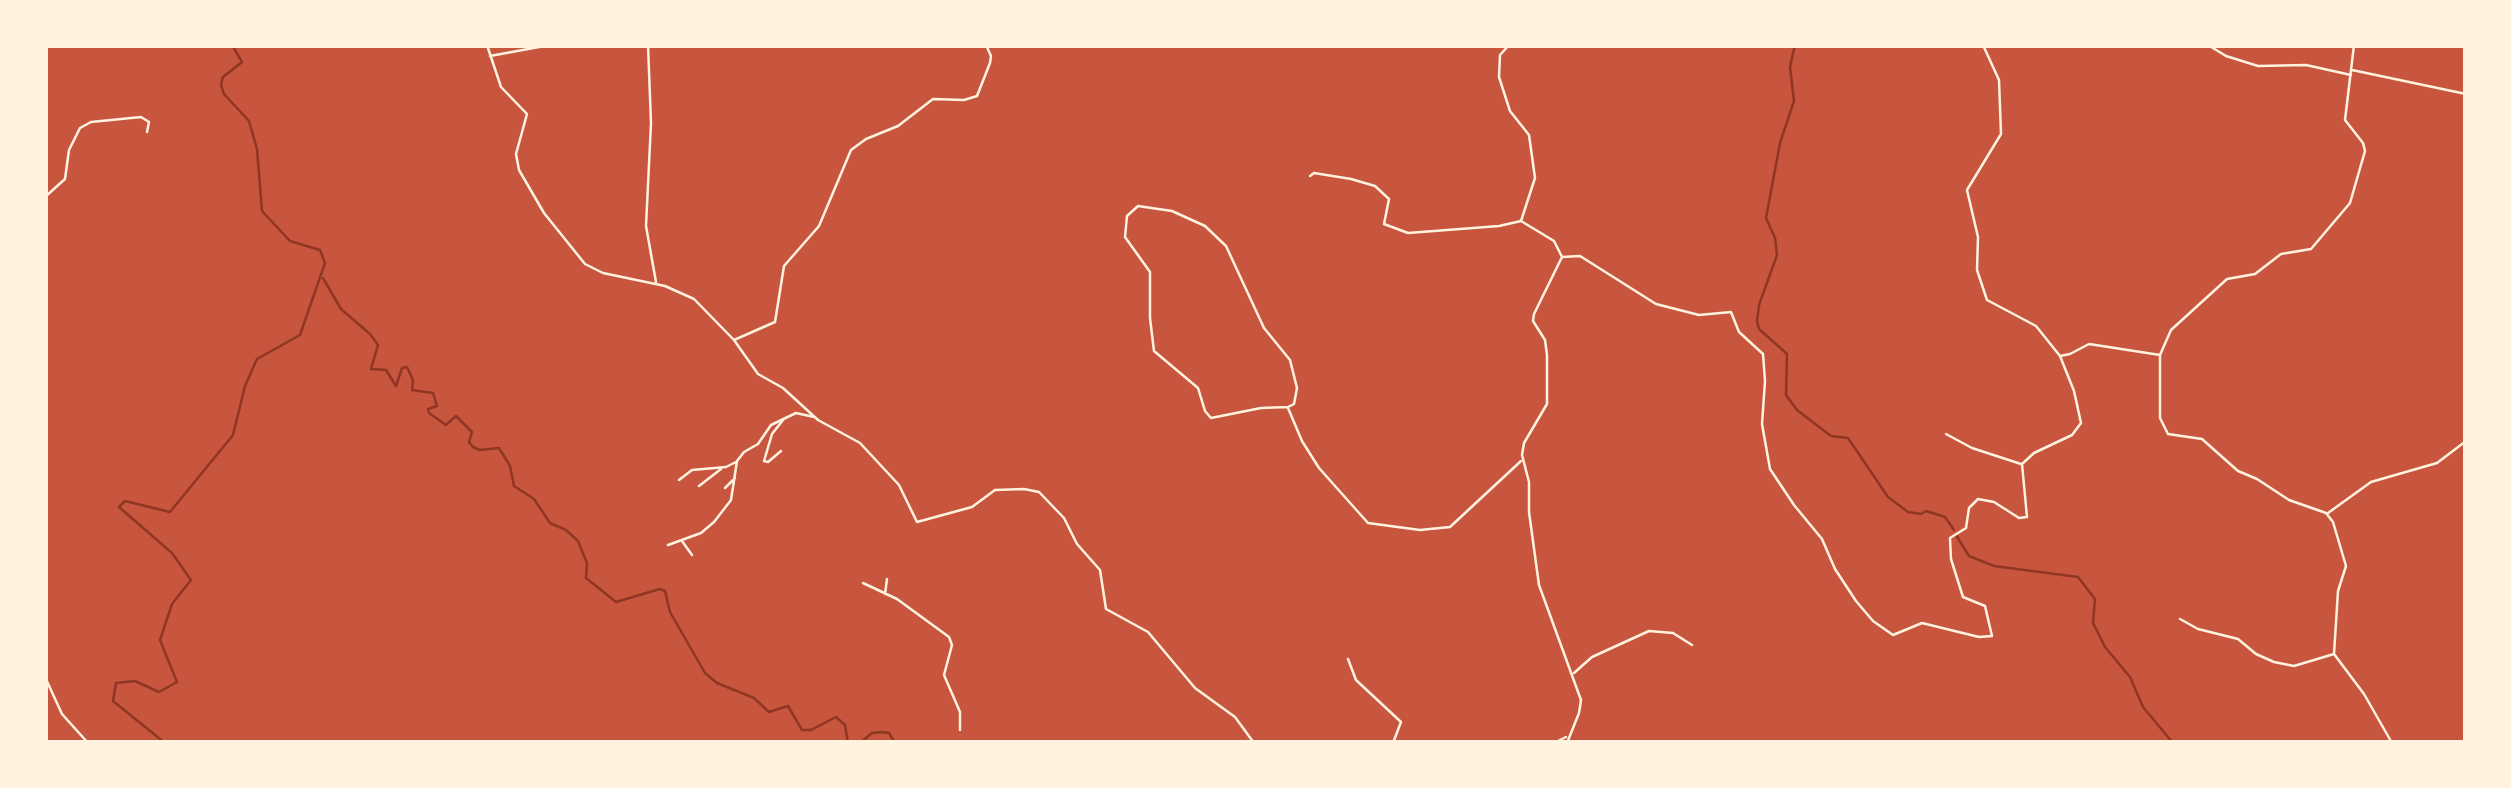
<!DOCTYPE html>
<style>
body{margin:0}
#map{position:relative;width:2511px;height:788px;overflow:hidden;background:#c8553d;font-family:"IBM Plex Sans",sans-serif}
canvas{display:block}
.frame{position:absolute;inset:0;border:48px solid #fff3e0;pointer-events:none}
</style>
<div id="map">
<canvas width="2511" height="788"></canvas>
<div class="frame"></div>
</div>
<script>
const c = document.querySelector('canvas').getContext('2d');
c.lineJoin = 'round';
function poly(rows) {
  const path = new Path2D();
  for (const r of rows) {
    path.moveTo(r[0], r[1]);
    for (let i = 2; i < r.length; i += 2) path.lineTo(r[i], r[i + 1]);
  }
  return path;
}
function trace(path, color, width, dash) {
  c.strokeStyle = color;
  c.lineWidth = width;
  c.lineCap = dash ? 'butt' : 'round';
  c.setLineDash(dash || []);
  c.stroke(path);
}
const stream = poly([
 [1795,45,1790,67,1794,101,1780,143,1766,218,1775,238,1777,255,1759,305,1757,321,1759,329,1787,354,1786,395,1797,410,1831,436,1848,438,1888,497,1908,512,1921,514,1926,511,1945,517,1954,530],
 [323,278,341,309,370,334,378,345,371,369,386,370,396,386,402,368,407,367,413,380,412,390,433,393,437,406,428,409,429,413,446,425,456,416,472,432,469,442,473,447,480,450,499,448,510,466,514,486,534,499,550,523,566,530,578,541,587,563,586,578,616,602,660,589,665,591,670,612,705,673,717,683,754,698,769,712,788,706,802,730,811,730,836,717,845,725,848,743],
 [1956,535,1969,556,1994,566,2078,577,2095,599,2093,623,2105,647,2130,677,2143,707,2173,743],
 [165,743,113,701,116,683,135,681,159,692,177,682,160,640,172,604,191,580,172,553,119,507,125,501,170,512,233,435,245,386,257,359,300,335,325,263,320,250,290,241,262,211,257,149,249,121,224,94,221,85,223,77,242,62,232,45],
 [860,743,872,733,882,732,889,733,895,743]
]);
const minor = poly([
 [487,45,501,87,527,114,516,154,519,170,544,213,585,264,603,273,665,286,694,299,734,340,758,374,783,388,818,420,860,443,899,485,917,522,972,507,995,490,1024,489,1039,492,1064,518,1077,544,1100,570,1106,609,1148,632,1195,688,1235,717,1254,743],
 [648,45,651,123,646,226,656,282],
 [1509,45,1500,55,1499,77,1510,111,1529,135,1535,178,1521,221,1554,241,1562,257,1534,314,1533,321,1545,340,1547,355,1547,404,1524,443,1522,455,1529,482,1529,512,1539,585,1581,700,1579,713,1567,743],
 [1983,45,1999,80,2001,134,1967,190,1978,237,1977,270,1987,300,2036,326,2060,356,2070,354,2089,344,2160,355],
 [2208,45,2226,56,2258,66,2306,65,2351,75],
 [2354,45,2345,120,2363,143,2365,151,2350,203,2311,249,2281,254,2255,274,2227,279,2171,330,2160,355,2160,418,2168,434,2202,439,2238,471,2257,479,2289,500,2326,513,2333,522,2346,566,2338,591,2334,654,2364,694,2392,743],
 [490,56,550,45],
 [2352,70,2466,94],
 [1310,176,1314,173,1351,179,1375,186,1389,199,1384,224,1408,233,1499,226,1521,221],
 [45,197,65,179,69,150,80,128,91,122,141,117,149,122,147,132],
 [1138,206,1172,211,1205,226,1226,246,1264,328,1290,360,1297,388,1294,404,1288,407,1261,408,1211,418,1205,411,1198,388,1154,351,1150,318,1150,272,1125,237,1127,216,1138,206],
 [1562,257,1580,256,1656,304,1699,315,1731,312,1739,332,1763,354,1765,381,1762,424,1770,469,1794,505,1822,539,1835,569,1856,601,1873,621,1893,635,1922,623,1979,637,1992,636,1985,606,1963,597,1951,559,1950,538,1966,528,1969,508,1978,499,1994,502,2019,518,2027,517,2022,464,2034,453,2072,435,2081,423,2074,391,2060,356],
 [734,340,775,322,784,266,819,226,851,150,866,139,898,126,933,99,964,100,977,96,990,63,991,56,986,45],
 [1288,408,1302,441,1319,468,1368,523,1420,530,1450,527,1521,461],
 [1946,434,1972,448,2021,464],
 [781,451,768,462,764,461,772,434,783,420],
 [679,480,692,470,726,467,736,462],
 [699,486,721,469],
 [725,488,735,478],
 [2328,513,2371,482,2437,463,2466,441],
 [682,541,692,555],
 [668,545,701,533,714,522,731,500,737,461,744,452,758,444,771,425,796,413,814,417],
 [863,583,897,599,949,637,952,645,944,675,960,712,960,730],
 [885,594,887,579],
 [2180,619,2198,629,2238,639,2256,654,2274,662,2294,666,2334,654],
 [1348,659,1356,680,1401,722,1393,743],
 [1574,673,1592,657,1649,631,1673,633,1692,645],
 [45,677,62,714,88,743],
 [1554,743,1566,737]
]);
trace(stream, '#8f3625', 2.5);
trace(minor, '#fff3e0', 2.5);
</script>
